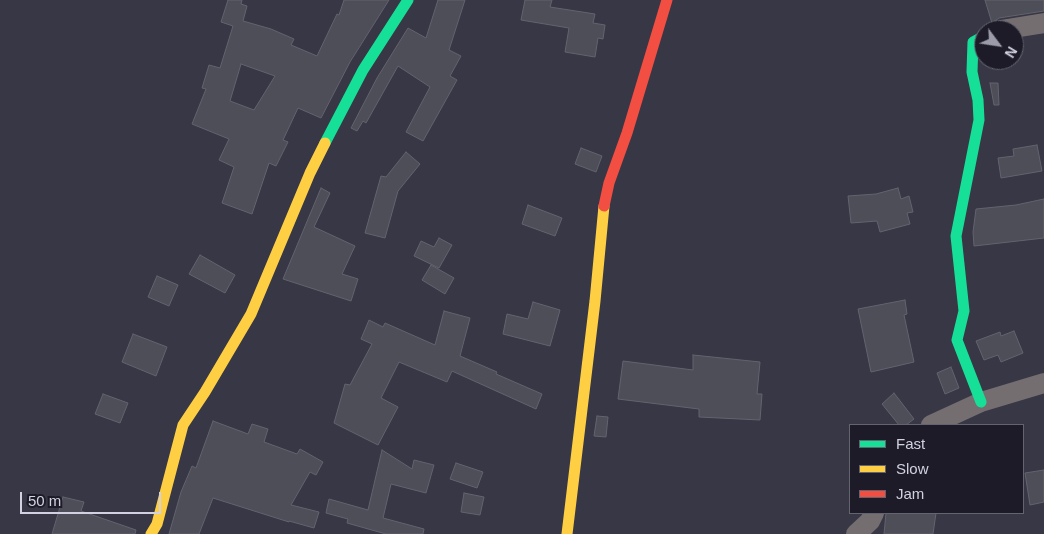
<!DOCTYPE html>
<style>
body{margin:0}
#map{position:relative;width:1044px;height:534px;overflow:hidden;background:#383745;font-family:Arial,sans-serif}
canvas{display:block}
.legend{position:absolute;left:849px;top:424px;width:175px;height:90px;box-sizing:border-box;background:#1c1b27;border:1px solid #646471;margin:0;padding:6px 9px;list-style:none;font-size:15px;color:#d1d1e1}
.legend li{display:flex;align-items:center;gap:10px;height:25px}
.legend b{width:25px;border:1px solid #646471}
.north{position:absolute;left:974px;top:20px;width:50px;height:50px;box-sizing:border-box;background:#1c1b27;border:1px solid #646471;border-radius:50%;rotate:121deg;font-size:14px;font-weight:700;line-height:20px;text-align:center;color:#d1d1e1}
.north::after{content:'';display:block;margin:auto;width:18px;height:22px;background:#9b9baa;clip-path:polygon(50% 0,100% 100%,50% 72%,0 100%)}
.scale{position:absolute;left:20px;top:492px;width:141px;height:22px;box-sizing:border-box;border:2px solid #d1d1e1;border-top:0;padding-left:6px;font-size:15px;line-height:18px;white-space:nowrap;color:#d1d1e1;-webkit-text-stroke:4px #1c1b27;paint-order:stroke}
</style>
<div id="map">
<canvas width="1044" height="534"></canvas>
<ul class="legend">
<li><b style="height:6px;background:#16e098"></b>Fast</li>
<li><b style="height:6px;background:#ffcf43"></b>Slow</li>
<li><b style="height:6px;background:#f24e42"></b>Jam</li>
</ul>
<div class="north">N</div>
<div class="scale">50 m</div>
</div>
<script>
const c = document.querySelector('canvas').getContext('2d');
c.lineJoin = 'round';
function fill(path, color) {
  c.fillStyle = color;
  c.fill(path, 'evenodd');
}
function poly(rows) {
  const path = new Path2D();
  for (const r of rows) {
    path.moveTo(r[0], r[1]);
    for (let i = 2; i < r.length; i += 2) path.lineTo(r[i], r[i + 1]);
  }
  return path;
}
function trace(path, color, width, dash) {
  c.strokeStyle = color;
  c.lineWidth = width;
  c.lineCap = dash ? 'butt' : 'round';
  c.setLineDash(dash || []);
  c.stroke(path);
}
const building = poly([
 [228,0,242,0,241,4,247,6,243,21,271,29,294,39,291,45,317,56,337,14,339,15,344,0,389,0,350,62,321,118,298,108,283,140,288,142,276,166,269,163,252,214,222,203,234,167,219,160,229,139,192,124,206,89,202,88,209,65,220,68,233,26,221,22,228,0],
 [241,64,275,76,254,110,230,101,241,64],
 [438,0,465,0,449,50,461,56,450,76,457,80,423,141,406,132,430,87,398,66,366,123,363,121,357,131,351,128,377,78,408,28,426,38,438,0],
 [525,0,552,0,550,7,595,14,593,23,605,25,603,39,598,38,595,57,565,52,569,28,521,20,525,0],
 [985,0,1044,0,1044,11,999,18,992,23,985,0],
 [990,83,998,83,999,105,994,105,990,83],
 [1037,145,1042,171,1001,178,998,158,1014,156,1013,149,1037,145],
 [581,148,602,156,596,172,575,164,581,148],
 [406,152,420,164,398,191,385,238,365,233,381,176,386,177,406,152],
 [321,188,330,193,314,227,355,246,342,274,358,279,351,301,283,279,321,188],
 [898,188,901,199,909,196,913,212,907,213,910,224,880,232,877,221,851,223,848,196,876,194,898,188],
 [1044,199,1044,238,974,246,973,232,976,209,1016,205,1044,199],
 [528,205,562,218,555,236,522,224,528,205],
 [439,238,452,245,439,268,414,256,421,241,434,247,439,238],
 [200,255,235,275,225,293,189,274,200,255],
 [431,265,454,278,445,294,422,280,431,265],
 [157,276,178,285,169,306,148,297,157,276],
 [905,300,907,314,904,315,914,362,871,372,858,309,905,300],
 [533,302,560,310,550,346,503,334,507,314,528,319,533,302],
 [444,311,470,318,460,356,497,372,496,374,542,394,536,409,452,371,447,382,399,362,381,398,398,407,378,445,334,423,345,384,350,385,372,344,361,339,369,320,383,327,385,323,435,345,444,311],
 [1014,331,1023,353,1001,362,998,355,984,360,976,341,1000,332,1001,336,1014,331],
 [133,334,167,347,156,376,122,362,133,334],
 [693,355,760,362,757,394,762,394,760,420,699,417,699,409,618,399,623,361,693,370,693,355],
 [951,367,959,388,945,394,937,373,951,367],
 [894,393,914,419,906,425,899,425,882,404,894,393],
 [103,394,128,403,120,423,95,414,103,394],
 [597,416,608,417,606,437,594,436,597,416],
 [213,421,248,434,252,424,268,429,264,442,297,454,300,449,323,462,316,475,310,472,291,505,319,512,314,528,289,521,289,522,213,498,199,534,169,534,181,492,192,466,196,468,213,421],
 [382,450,412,469,414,460,434,465,426,493,391,484,383,518,424,529,423,534,386,534,347,523,348,519,326,513,329,499,368,510,382,450],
 [456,463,483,472,477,488,450,479,456,463],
 [1044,470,1044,502,1030,505,1025,473,1044,470],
 [464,493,484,497,480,515,461,512,464,493],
 [63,497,84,502,81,511,136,530,135,534,52,534,63,497],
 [886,513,936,513,933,534,884,534,886,513]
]);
const street = poly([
 [1001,30,1044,23],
 [931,425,981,402,1044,383],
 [856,534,870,521,874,513]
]);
const fast = poly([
 [325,143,363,70,408,0],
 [981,402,957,340,964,311,956,236,979,120,978,100,972,72,973,42,984,36]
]);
const slow = poly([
 [151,534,157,524,183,425,205,392,251,314,310,173,325,143],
 [567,534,595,301,604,206]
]);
const jam = poly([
 [604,206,609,183,627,133,667,0]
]);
fill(building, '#4e4e59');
trace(building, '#63636f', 1);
trace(street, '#756e70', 20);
trace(fast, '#16e098', 11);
trace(slow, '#ffcf43', 11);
trace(jam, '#f24e42', 11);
</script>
